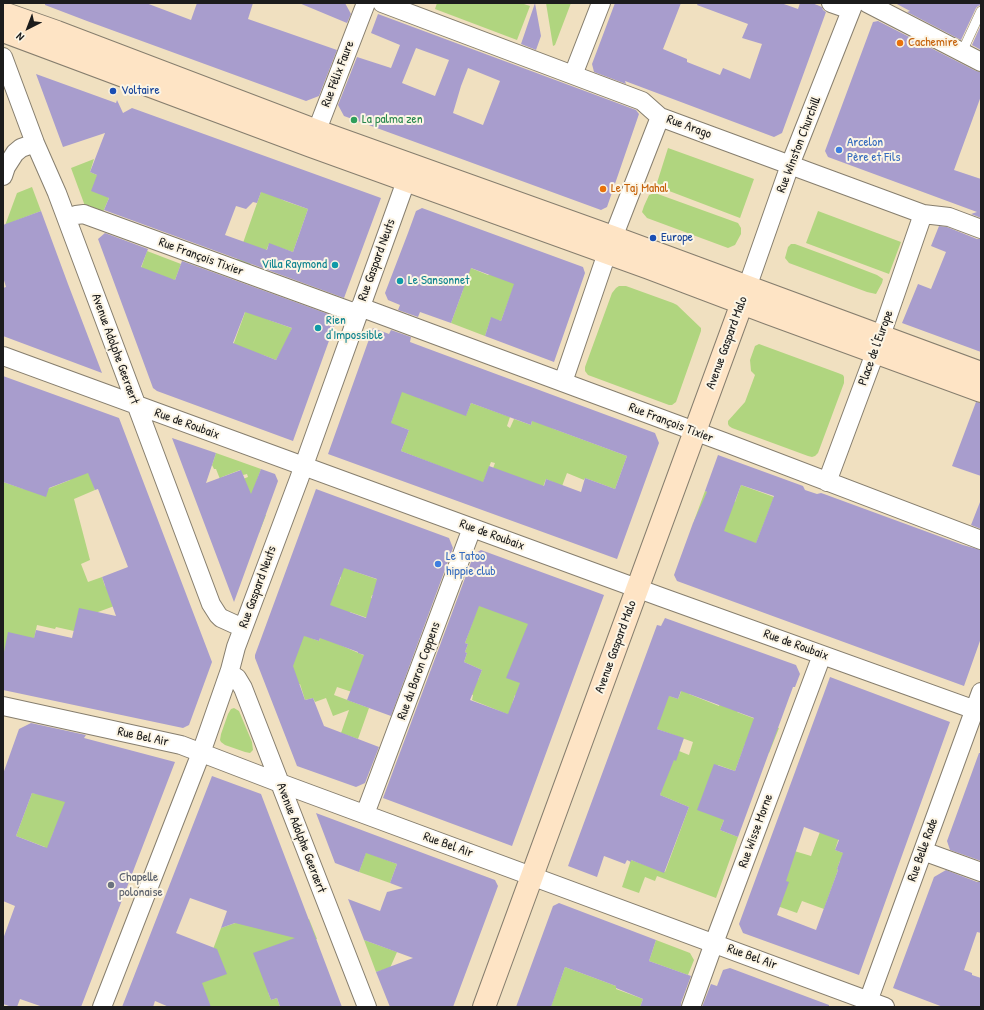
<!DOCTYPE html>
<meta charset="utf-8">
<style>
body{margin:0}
#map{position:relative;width:984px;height:1010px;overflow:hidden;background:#f0e0c0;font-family:"Patrick Hand",sans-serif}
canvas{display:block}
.frame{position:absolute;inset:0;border:4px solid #1c1c1c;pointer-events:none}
.north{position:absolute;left:8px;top:8px;width:40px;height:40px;-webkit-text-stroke:3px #fcf5e5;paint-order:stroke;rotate:222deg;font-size:11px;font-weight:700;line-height:16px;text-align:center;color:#1c1c1c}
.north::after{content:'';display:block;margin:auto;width:14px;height:18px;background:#1c1c1c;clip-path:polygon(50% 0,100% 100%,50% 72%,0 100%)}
</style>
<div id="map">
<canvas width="984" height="1010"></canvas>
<div class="frame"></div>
<div class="north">N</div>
</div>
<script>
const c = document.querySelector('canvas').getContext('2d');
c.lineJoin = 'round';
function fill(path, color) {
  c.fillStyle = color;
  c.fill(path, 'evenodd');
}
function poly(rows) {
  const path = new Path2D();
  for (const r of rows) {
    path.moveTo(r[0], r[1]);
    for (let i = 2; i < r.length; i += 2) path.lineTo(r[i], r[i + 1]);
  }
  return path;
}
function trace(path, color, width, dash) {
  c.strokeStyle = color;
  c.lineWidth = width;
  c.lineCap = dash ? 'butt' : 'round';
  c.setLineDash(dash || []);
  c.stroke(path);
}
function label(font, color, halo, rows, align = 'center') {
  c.font = font + ' "Patrick Hand",sans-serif';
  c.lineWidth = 4;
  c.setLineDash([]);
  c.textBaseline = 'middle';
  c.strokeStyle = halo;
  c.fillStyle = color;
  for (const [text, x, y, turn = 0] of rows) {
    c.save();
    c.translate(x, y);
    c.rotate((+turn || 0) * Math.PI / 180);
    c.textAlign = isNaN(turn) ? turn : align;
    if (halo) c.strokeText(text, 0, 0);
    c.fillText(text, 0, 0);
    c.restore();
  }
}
const green = poly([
 [437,3,521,3,530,6,517,40,435,9],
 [546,3,571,3,555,45,553,46],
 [668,148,754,179,740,218,656,186],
 [94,159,90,172,97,175,109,198,103,212,85,206,71,168],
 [32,187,41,211,15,221,3,231,17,193],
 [262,189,285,201,308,209,293,252,269,244,266,251,256,248,250,265,237,260],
 [655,193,738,223,741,228,741,234,735,245,728,248,647,218,642,212,644,206,649,195],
 [818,211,901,242,889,274,806,243],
 [791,244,795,244,833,258,877,275,883,279,882,283,876,294,867,292,789,263,785,258,788,247],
 [147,251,181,264,175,280,139,274],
 [524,259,501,321,491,318,485,336,451,323,463,290,466,266,488,275],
 [619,286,626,286,673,303,677,305,701,328,701,331,676,402,672,405,669,405,588,375,585,371,585,367,612,293,616,288],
 [247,307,269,320,300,331,292,328,286,343,276,360,263,355,231,351],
 [759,344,838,373,843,375,844,377,844,383,818,453,815,456,812,457,808,456,732,428,729,426,728,424,728,421,745,402,755,375,751,371,750,360,755,346],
 [379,362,419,398,466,415,471,403,510,417,507,426,510,428,514,419,531,425,533,418,554,429,627,456,615,489,585,478,584,480,567,473,554,507,553,482,546,479,543,487,492,471,495,463,491,462,483,483,401,451,409,430,401,427,383,445,395,411,379,405],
 [84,452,95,490,74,499,90,560,81,564,88,582,102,577,105,586,128,601,98,612,74,631,56,627,55,629,37,625,32,648,3,657,3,482,24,489,31,472,45,490,70,480,79,454],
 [216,453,261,469,247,508,266,515,259,533,236,525,227,485,248,477,247,474,243,475,240,470,222,477,220,479,216,469,214,469,212,465],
 [741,485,774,497,749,562,694,521,705,491,735,502],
 [320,559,404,589,399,604,372,595,371,598,379,601,388,625,350,612,338,644,370,658,361,695,337,687,334,695,369,708,358,739,341,733,349,710,333,716,326,698,315,702,313,698,305,700,300,684,290,688,295,632,319,641,323,631,325,581,338,585,341,577,320,569],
 [487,581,530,597,536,689,531,700,515,695,512,704,516,706,512,716,472,700,473,695,447,685,478,680,482,670,464,662,467,653,465,652,468,644,465,643],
 [727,686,738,709,737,712,779,728,769,753,745,744,735,771,718,765,710,788,724,820,720,830,738,837,716,898,657,876,655,881,645,877,639,893,622,887,631,860,665,872,689,807,660,795,661,792,658,791,646,779,679,751,689,755,693,742,657,729,664,694,678,699,683,687,690,690,689,694,719,706],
 [234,708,239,711,252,742,253,750,250,753,245,752,225,745,221,742,220,740,221,734,228,714,231,709],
 [32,793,82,800,54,831,51,839,65,844,41,855,45,847,16,836],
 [824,821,840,834,835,850,849,855,846,863,840,861,837,869,838,870,824,909,802,901,797,913,780,907,780,879,791,850,811,856],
 [366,852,397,864,390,883,359,872],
 [309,919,317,939,278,954,268,992,271,1000,277,998,280,1007,211,1007,176,972,212,952,221,928,241,921,273,932],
 [364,940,397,952,390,968,376,972],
 [656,940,690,953,694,960,688,975,649,961],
 [565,967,616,986,616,989,643,999,640,1007,554,1007,551,1006]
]);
const building = poly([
 [45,3,146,3,191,20,197,3,253,3,248,19,337,50,319,96,306,101,87,21,45,5],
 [299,3,345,3,351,14,347,23],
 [535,3,541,36,536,50,521,44],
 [615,3,681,3,663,49,687,59,687,62,720,75,723,68,750,79,762,44,742,38,748,24,697,5,698,3,781,3,798,9,800,3,812,3,822,7,823,10,826,12,782,133,774,137,625,81,626,84,594,72,592,64],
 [895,3,981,3,981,5,978,6,976,8,961,40,907,12,910,11],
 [378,14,636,110,639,114,607,207,601,210,344,116,338,105,357,57,391,68,400,45,371,33],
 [416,48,449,60,435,96,402,83],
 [468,68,500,81,483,125,453,113,461,86],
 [878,21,976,71,981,72,981,96,954,170,981,179,981,218,971,214,977,212,828,157,825,151,873,22],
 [981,25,981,50,972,45],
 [36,74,116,103,117,100,123,113,132,108,381,198,344,298,104,210,109,198,91,191,97,175,90,172,105,133,63,147],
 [261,192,308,209,293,252,269,243,267,250,225,235,236,206,246,209,253,202,257,203],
 [422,208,583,267,585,273,554,362,485,336,491,317,501,321,514,284,471,268,451,323,420,312,418,317,398,310,400,305,388,300,385,293,408,233,416,211],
 [41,211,68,284,102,373,3,336,3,288,6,287,3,277,3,225],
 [939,226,947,227,977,239,981,239,981,352,902,323,918,284,931,289,946,252,931,246],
 [105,233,148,249,141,267,175,280,182,261,331,315,335,324,293,441,157,391,153,388,98,239],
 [245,312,292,328,276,360,233,343],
 [373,328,389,334,391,330,411,337,410,342,426,348,655,433,659,443,617,559,328,454],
 [402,392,466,416,471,403,531,425,532,421,627,456,615,489,585,478,581,492,546,479,544,486,489,466,483,482,401,451,409,430,391,423],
 [3,376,119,418,212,662,189,725,183,728,3,690,3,657,8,632,34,638,36,630,72,638,79,608,116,616,102,577,128,567,98,489,95,490,88,473,49,488,46,497,3,482],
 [976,402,981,403,981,476,952,466],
 [172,438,216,453,206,483,241,470,251,494,261,469,275,474,278,481,234,602],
 [718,455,803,486,805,490,817,494,821,493,824,494,963,545,981,550,981,638,964,686,677,581,674,575,693,523,707,492,705,491],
 [741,485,774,496,756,543,724,531],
 [316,489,449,538,453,548,391,716,347,700,364,655,358,653,358,652,320,638,319,641,304,636,293,666,305,700,313,698,324,726,379,747,365,783,356,787,297,766,255,658,255,655],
 [344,568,377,579,366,618,330,605],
 [980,502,981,502,981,529,971,525],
 [481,550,604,595,512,846,383,798,474,554],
 [479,606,528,624,506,678,520,683,508,714,470,700,482,670,464,662,467,653,465,652,468,644,465,643],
 [665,618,796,665,800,674,795,687,793,687,738,837,720,830,724,820,697,810,714,764,735,771,754,718,681,691,678,699,669,696,657,729,684,738,676,761,674,760,660,795,689,807,664,873,631,860,631,862,627,860,625,864,604,856,597,877,568,866,657,625,661,626],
 [830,677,950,722,859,975,743,933,739,924],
 [804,827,839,840,835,850,843,853,837,869,838,870,816,930,777,915,789,882,786,881],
 [31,723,86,735,84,738,175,762,81,1007,43,1007,20,999,17,1007,12,1007,3,1004,3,939,15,906,3,901,3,774,19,729],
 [32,793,65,802,47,848,16,836],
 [979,753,981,753,981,861,950,850,947,841],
 [212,776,261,794,342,1007,280,1007,277,998,271,1000,253,953,295,938,235,923,221,928,227,911,190,898,176,933,217,949,227,974,202,983,211,1007,169,1007,155,1001,153,1007,122,1007],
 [316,813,495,880,498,886,453,1007,390,1007,376,972,413,958,364,940,348,899,380,911,387,892,403,888,390,883,397,864,366,853,359,872,335,863],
 [946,870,977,882,981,882,981,933,977,932,964,970,972,973,972,975,981,978,981,1007,943,1007,893,988,934,877],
 [559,903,656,940,649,961,691,976,681,1003,681,1007,640,1007,643,999,616,988,616,986,565,967,551,1007,516,1007,553,906],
 [730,968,829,1005,829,1007,702,1007,711,984,717,986,723,970]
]);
const lane = poly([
 [962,52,981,11]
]);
const street = poly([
 [382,3,642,101,660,117,923,214,949,217,981,229],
 [831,3,851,10],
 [867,3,981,62],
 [3,57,35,143,57,193,211,604,218,615,221,618,243,628],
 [573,75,601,3],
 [312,143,366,3],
 [3,176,6,167,15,153,21,148,35,143],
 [67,218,76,215,84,214,86,215,358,314],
 [743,299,790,165,854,3],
 [360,307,724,442,981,540],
 [3,356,661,597,981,712],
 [563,382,607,253,660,117],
 [827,482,875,353,923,214],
 [229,673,237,678,243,688,367,1007],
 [3,706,181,745,280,783,885,1007],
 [365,814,472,528],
 [923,851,981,872],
 [102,1007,201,753,230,670,236,647,299,479,411,167],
 [691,1007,714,943,822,655],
 [866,1007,981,692]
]);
const secondary = poly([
 [3,13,57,32,317,131,613,237,981,373],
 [3,31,311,146,649,268,768,313,981,391],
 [484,1007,742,303]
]);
const markers = [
 [900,43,4,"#e8710a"],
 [113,91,4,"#1a4fb4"],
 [354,120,4,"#2e9e5b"],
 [839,150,4,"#3f7fe0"],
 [603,189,4,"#e8710a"],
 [653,238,4,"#1a4fb4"],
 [335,265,4,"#0f9aa8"],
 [400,281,4,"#0f9aa8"],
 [318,328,4,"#0f9aa8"],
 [438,564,4,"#3f7fe0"],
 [111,885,4,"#6b7280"]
];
const foodNames = [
 ["Cachemire",908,43],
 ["Le Taj Mahal",611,189]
];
const streetNames = [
 ["Rue Félix Faure",338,74,-69],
 ["Rue Arago",689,127,20],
 ["Rue Winston Churchill",799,145,-69],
 ["Rue François Tixier",201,257,20],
 ["Rue Gaspard Neuts",377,260,-70],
 ["Avenue Gaspard Malo",727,343,-70],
 ["Place de l'Europe",876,348,-70],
 ["Avenue Adolphe Geeraert",115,349,70],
 ["Rue François Tixier",671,423,21],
 ["Rue de Roubaix",187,424,20],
 ["Rue de Roubaix",492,535,20],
 ["Rue Gaspard Neuts",258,587,-70],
 ["Rue de Roubaix",796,645,20],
 ["Avenue Gaspard Malo",616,647,-70],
 ["Rue du Baron Coppens",419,671,-70],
 ["Rue Bel Air",143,737,12],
 ["Rue Wisse Morne",756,831,-70],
 ["Avenue Adolphe Geeraert",301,838,69],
 ["Rue Bel Air",448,845,20],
 ["Rue Belle Rade",923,850,-70],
 ["Rue Bel Air",752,957,20]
];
const transitNames = [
 ["Voltaire",121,91],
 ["Europe",661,238]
];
const leisureNames = [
 ["La palma zen",362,120]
];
const shopNames = [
 ["Arcelon",847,143],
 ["Père et Fils",847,158],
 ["Le Tatoo",446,557],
 ["hippie club",446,572]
];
const cultureNames = [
 ["Villa Raymond",327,265,"right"],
 ["Le Sansonnet",408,281],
 ["Rien",326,321],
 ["d'Impossible",326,336]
];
const worshipNames = [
 ["Chapelle",119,878],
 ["polonaise",119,893]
];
fill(green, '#b0d57f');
fill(building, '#a89dcd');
trace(lane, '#867e6e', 10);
trace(street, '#867e6e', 20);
trace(secondary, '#867e6e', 24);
trace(lane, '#fff', 9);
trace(street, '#fff', 18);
trace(secondary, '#fee4c5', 22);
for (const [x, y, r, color] of markers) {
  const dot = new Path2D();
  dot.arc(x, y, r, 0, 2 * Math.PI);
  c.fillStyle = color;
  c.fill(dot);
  trace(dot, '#fcf5e5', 1.5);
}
label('13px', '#c56008', '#fcf5e5', foodNames, 'left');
label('13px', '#1c1c1c', '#fcf5e5', streetNames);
label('13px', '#164399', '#fcf5e5', transitNames, 'left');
label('13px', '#27864d', '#fcf5e5', leisureNames, 'left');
label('13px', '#366cbe', '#fcf5e5', shopNames, 'left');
label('13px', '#0d838f', '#fcf5e5', cultureNames, 'left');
label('13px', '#5b616d', '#fcf5e5', worshipNames, 'left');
</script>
